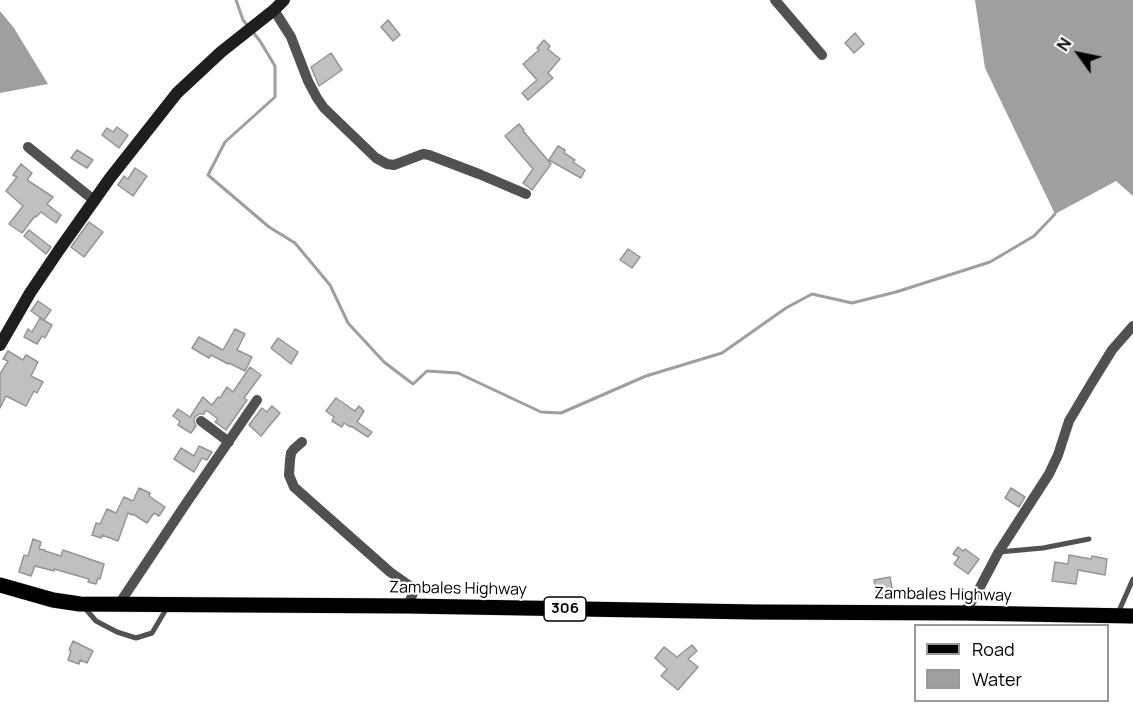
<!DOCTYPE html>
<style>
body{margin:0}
#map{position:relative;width:1133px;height:726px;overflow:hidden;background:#fff;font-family:Manrope,sans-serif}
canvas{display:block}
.legend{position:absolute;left:914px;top:624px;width:195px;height:78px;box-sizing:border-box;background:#fff;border:2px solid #999;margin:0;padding:8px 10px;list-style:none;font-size:18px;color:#000}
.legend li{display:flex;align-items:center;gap:12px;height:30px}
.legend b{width:30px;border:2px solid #999}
.north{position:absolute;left:1049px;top:24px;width:60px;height:60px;-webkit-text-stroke:4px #fff;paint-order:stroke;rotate:303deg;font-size:16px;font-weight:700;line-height:24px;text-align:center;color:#000}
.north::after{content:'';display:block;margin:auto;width:21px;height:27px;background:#000;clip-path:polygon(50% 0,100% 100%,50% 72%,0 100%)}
</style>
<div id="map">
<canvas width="1133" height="726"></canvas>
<ul class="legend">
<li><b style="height:8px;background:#000"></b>Road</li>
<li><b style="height:16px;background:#9f9f9f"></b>Water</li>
</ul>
<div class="north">N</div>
</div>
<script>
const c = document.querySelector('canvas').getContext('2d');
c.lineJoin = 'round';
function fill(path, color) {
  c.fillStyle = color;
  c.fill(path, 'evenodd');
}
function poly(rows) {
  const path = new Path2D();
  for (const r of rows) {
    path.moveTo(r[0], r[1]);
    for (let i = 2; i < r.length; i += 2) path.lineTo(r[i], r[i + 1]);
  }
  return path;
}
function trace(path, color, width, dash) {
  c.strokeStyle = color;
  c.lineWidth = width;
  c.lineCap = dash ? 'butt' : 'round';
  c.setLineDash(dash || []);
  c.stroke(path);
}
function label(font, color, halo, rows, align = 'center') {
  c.font = font + ' Manrope,sans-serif';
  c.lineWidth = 4.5;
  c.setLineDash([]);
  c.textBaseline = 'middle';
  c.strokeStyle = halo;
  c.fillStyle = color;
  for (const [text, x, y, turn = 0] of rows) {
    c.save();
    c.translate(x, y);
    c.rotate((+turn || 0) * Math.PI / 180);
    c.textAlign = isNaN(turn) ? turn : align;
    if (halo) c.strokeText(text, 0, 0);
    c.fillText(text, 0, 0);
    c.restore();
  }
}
const water = poly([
 [975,0,1133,0,1133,196,1116,181,1055,214,985,68],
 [0,11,14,28,48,84,0,93]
]);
const stream = poly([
 [236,0,243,20,248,26],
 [252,31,260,41,275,66,275,97,225,142,208,175,269,227,295,243,330,285,348,323,384,362,413,384,427,371,458,373,541,412,561,413,646,376,722,353,786,308,812,294,852,303,896,292,990,262,1034,236,1055,214]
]);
const building = poly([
 [388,20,400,35,393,41,381,27,388,20],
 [855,33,864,44,854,53,845,43,855,33],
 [544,40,550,46,548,49,560,59,548,73,553,78,528,100,522,93,537,80,523,64,539,50,537,48,544,40],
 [331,53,342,70,319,86,311,67,331,53],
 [519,124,524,130,523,131,551,164,532,190,523,183,533,169,505,136,519,124],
 [117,127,128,135,119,148,102,135,107,128,113,132,117,127],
 [558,146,565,150,564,153,575,160,573,162,585,170,581,178,549,160,558,146],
 [77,150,93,160,87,168,71,158,77,150],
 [21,164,32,173,27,180,53,197,47,204,61,215,56,223,41,212,36,217,35,216,22,233,9,224,23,206,6,191,17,177,13,175,21,164],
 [135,168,147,176,133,196,118,185,124,176,128,179,135,168],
 [89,222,103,232,84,257,71,247,89,222],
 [29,230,51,247,46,254,24,236,29,230],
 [628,249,640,257,632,268,620,260,628,249],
 [38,301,51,310,44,320,31,311,38,301],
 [40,318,52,325,45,338,42,336,37,344,24,337,28,329,32,332,40,318],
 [235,329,245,334,237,350,252,357,245,371,229,363,228,364,211,355,209,358,192,348,199,337,223,350,235,329],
 [278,338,298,352,291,364,271,348,278,338],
 [8,351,23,360,26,355,38,362,31,376,43,382,37,393,34,391,26,406,6,396,0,408,0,374,8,361,3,359,8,351],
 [250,367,261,375,244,398,247,400,226,430,215,422,218,419,206,410,204,414,199,414,195,417,194,421,196,426,191,433,178,425,180,421,173,416,178,409,190,417,203,397,212,405,218,397,220,398,227,387,233,392,250,367],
 [336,398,355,411,359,406,364,411,357,422,372,432,368,437,351,426,350,427,344,423,342,427,332,421,334,417,326,411,336,398],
 [272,406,280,413,261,436,249,425,262,408,267,412,272,406],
 [199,446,212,452,207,460,202,458,194,472,174,459,181,448,194,456,199,446],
 [139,488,150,493,149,496,165,507,159,516,154,513,147,523,133,514,132,515,128,513,118,541,102,535,101,538,92,535,96,523,100,524,107,509,116,513,124,497,133,501,139,488],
 [1011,488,1025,497,1019,507,1005,498,1011,488],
 [33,539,41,542,39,549,45,550,45,551,61,556,63,550,104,564,100,579,98,578,96,584,88,582,89,579,54,569,54,571,35,566,31,576,19,572,24,555,28,556,33,539],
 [958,547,963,551,965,549,979,559,968,574,954,564,959,557,953,554,958,547],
 [1069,555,1091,559,1092,556,1107,559,1105,575,1078,570,1076,584,1052,581,1055,562,1068,564,1069,555],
 [890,577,893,593,877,595,874,580,890,577],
 [73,641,93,651,87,663,80,660,79,664,68,660,71,651,69,650,73,641],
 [692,645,697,651,688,659,698,667,678,690,661,676,667,669,655,658,664,647,677,657,692,645]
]);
const lane = poly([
 [999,552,1043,548,1089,539],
 [84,607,96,621,117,632,136,638,152,633,168,606],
 [1118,613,1133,579]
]);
const street = poly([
 [775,0,822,55],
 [274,10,291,37,308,81,317,98,324,108,376,158,387,164,394,165,423,154,429,155,479,174,526,194],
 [28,147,95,201],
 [201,421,229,442],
 [302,442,294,449,291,453,290,460,289,475,294,487,390,572,410,586,413,593,408,606],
 [119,604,185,505,257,400],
 [964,613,978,591,998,553,1049,474,1058,455,1069,421,1091,384,1112,350,1133,326]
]);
const secondary = poly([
 [0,345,30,293,59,250,110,178,177,93,221,52,274,10,284,0]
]);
const primary = poly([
 [0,585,53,600,80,604,408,606,755,612,964,613,1133,616]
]);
const shields = [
 [565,609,42]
];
const shieldNames = [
 ["306",565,609]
];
const streetNames = [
 ["Zambales Highway",458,589,1],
 ["Zambales Highway",943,595,1]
];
fill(water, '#9f9f9f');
trace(stream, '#9f9f9f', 3);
fill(building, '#c0c0c0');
trace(building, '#959595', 1.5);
trace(primary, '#dbdbdb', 16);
trace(lane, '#515151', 5);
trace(street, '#515151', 10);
trace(secondary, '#1e1e1e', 12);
trace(primary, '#000', 15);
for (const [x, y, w] of shields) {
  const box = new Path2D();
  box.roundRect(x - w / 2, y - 12, w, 24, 4.5);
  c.fillStyle = '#fff';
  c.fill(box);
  trace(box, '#000', 1.5);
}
label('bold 15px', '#000', null, shieldNames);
label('16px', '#000', '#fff', streetNames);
</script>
